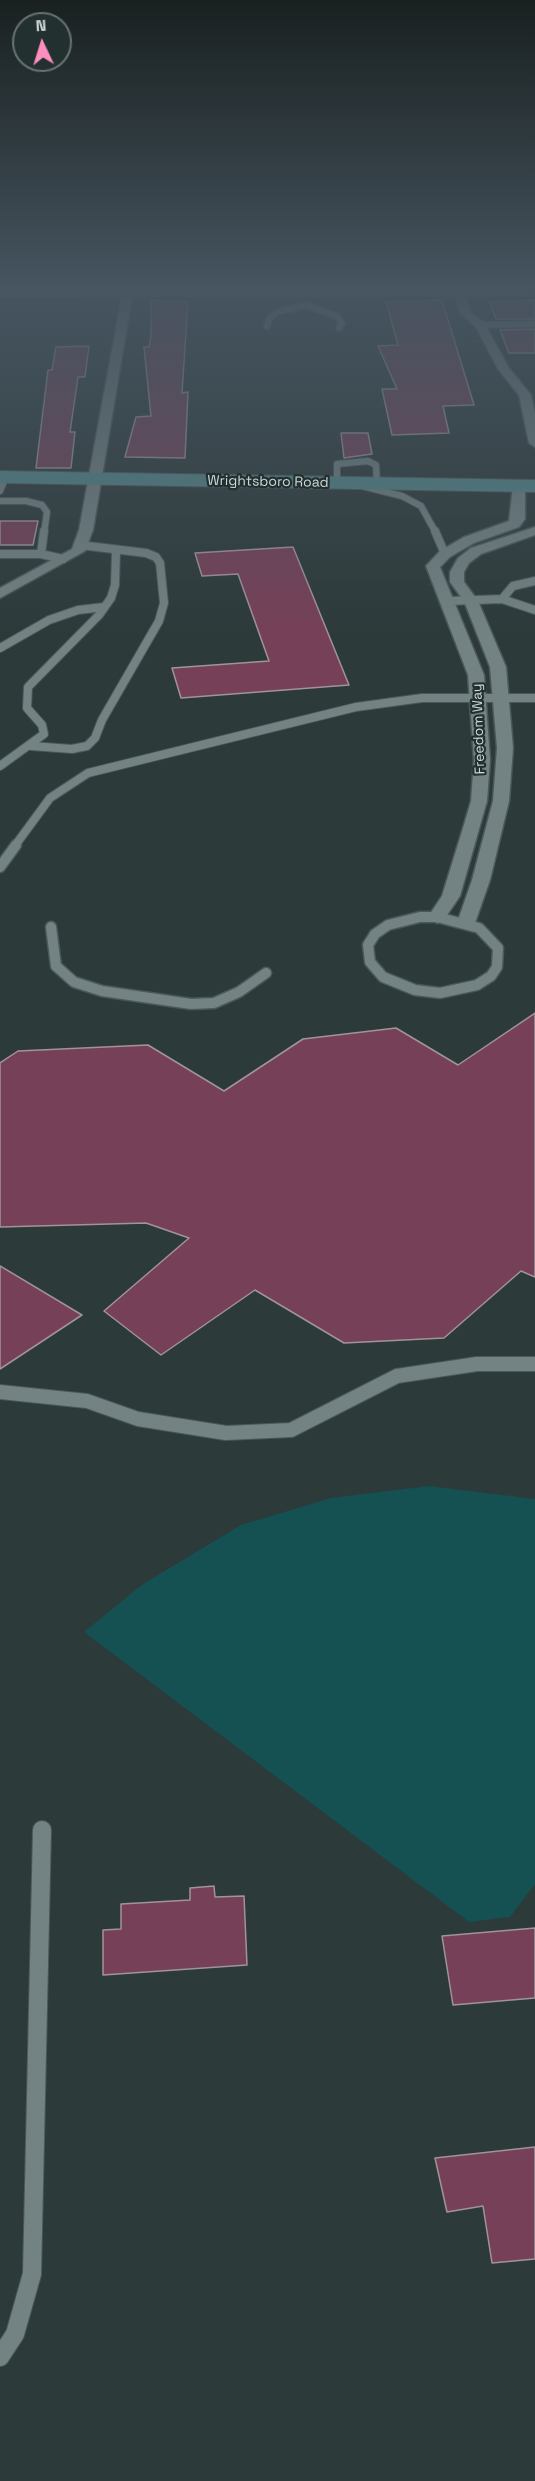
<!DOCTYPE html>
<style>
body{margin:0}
#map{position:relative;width:535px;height:2481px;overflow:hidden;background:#2d3a3a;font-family:"Space Grotesk",sans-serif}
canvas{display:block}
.north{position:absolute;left:12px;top:12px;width:60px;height:60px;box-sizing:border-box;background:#233030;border:2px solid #687373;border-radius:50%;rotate:356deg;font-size:16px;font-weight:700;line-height:24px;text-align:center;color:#cfd7d7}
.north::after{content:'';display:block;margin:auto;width:21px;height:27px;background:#fd8ec0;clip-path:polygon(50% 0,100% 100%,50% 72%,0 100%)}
</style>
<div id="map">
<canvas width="535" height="2481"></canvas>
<div class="north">N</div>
</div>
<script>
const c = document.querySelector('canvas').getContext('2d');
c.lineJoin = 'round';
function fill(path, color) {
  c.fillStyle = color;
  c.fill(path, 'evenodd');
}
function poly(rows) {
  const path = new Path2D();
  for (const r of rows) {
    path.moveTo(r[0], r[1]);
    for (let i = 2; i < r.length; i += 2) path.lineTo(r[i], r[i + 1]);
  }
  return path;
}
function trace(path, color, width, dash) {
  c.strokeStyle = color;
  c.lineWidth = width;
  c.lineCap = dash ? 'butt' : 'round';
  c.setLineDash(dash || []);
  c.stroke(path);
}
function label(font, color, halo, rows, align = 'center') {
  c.font = font + ' "Space Grotesk",sans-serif';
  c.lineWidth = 4.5;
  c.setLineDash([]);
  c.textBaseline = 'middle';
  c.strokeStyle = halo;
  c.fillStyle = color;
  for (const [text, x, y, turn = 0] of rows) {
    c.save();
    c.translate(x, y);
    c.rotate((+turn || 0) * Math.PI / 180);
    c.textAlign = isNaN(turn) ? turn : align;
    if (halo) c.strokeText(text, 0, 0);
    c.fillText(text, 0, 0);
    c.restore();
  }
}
const green = poly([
 [429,1486,535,1499,535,1884,510,1917,469,1922,84,1632,143,1584,241,1525,331,1498]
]);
const building = poly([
 [151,300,188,302,182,393,188,392,185,458,125,457,136,417,151,416,144,347,149,347,151,336,151,300],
 [442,300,474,405,443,406,449,433,392,435,382,389,397,389,378,346,398,345,386,302,442,300],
 [535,300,535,319,496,319,490,302,535,300],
 [535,329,535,353,509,353,500,330,535,329],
 [89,346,85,377,78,377,70,432,75,432,71,468,36,468,48,370,52,370,56,347,89,346],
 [341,433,368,433,372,454,344,458,341,433],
 [0,521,38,521,33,545,0,545,0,521],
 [293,547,349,685,181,698,172,668,269,661,238,574,202,576,195,553,293,547],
 [535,1013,535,1277,521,1271,444,1338,344,1343,255,1290,161,1355,104,1311,189,1238,146,1223,0,1227,0,1063,18,1051,148,1045,224,1091,303,1039,396,1028,458,1065,535,1013],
 [0,1266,82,1315,0,1369,0,1266],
 [214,1886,215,1897,244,1896,247,1965,103,1975,103,1930,121,1929,121,1904,190,1900,190,1888,214,1886],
 [535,1928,535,1998,453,2005,442,1936,535,1928],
 [535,2147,535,2259,492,2263,483,2206,447,2212,435,2158,535,2147]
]);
const laneFar4 = poly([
 [480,325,535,324],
 [267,326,269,319,277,312,306,305,337,316,342,323,339,328],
 [337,483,337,464,368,461,376,465,377,484],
 [358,485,402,496,421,506,436,533],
 [0,491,6,477],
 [0,501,26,501,42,505,47,512,44,533]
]);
const laneFar3 = poly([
 [44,531,41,554,63,559],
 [435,531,445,554],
 [0,554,41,554],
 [502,599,535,610],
 [448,601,502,599,513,586,535,581],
 [0,648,49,620,78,610,104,607],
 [31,746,72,749,87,746,95,738,102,720,159,621,164,603,160,563,156,557,146,553,80,545],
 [0,766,44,734,42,725,27,708,28,687,99,615,111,598,115,585,116,552],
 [14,847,50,798,88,773,356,707,422,698,535,698]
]);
const laneFar2 = poly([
 [0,867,16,845],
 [420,917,437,917,479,928,498,948,497,967,491,976,477,985,440,993,415,990,383,977,370,962,368,945,375,934,388,925,420,917],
 [51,927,56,966,74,982,102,991,191,1004,214,1003,239,992,266,973]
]);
const laneFar1 = poly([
 [0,1392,87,1401,138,1419,226,1433,291,1430,397,1376,477,1364,535,1364]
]);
const lane = poly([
 [0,2357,15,2334,32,2274,42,1830]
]);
const street = poly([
 [123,290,133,290,93,530,85,551,0,598,0,588,72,549,79,530,123,290],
 [454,290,464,290,470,312,484,323,509,368,531,395,535,414,535,447,529,443,519,395,498,369,476,327,460,313,454,290],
 [519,482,525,486,525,519,519,527,474,543,450,557,440,567,484,675,490,760,487,801,460,896,443,921,437,923,428,917,442,896,463,828,471,801,474,760,468,675,426,566,440,551,464,537,509,521,513,486,519,482],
 [535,527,535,535,481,554,469,563,464,572,464,582,478,601,506,667,513,748,509,801,490,880,475,923,466,929,457,923,472,880,493,801,497,748,490,667,464,601,450,582,450,572,458,558,471,548,535,527]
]);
const secondary = poly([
 [0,290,535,290,535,296,0,297,0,290],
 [0,471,535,480,535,492,0,483,0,471]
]);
const farStreetnames = [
 ["Wrightsboro Road",268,482,1],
 ["Freedom Way",479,729,-92]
];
fill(green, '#155052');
fill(building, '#764058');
trace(building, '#a19499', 1.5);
trace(laneFar4, '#4c5858', 8);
trace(laneFar3, '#4c5858', 10);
trace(laneFar2, '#4c5858', 13);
trace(laneFar1, '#4c5858', 16);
trace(lane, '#4c5858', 20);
trace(street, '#4c5858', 3);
trace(secondary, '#4c5858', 2);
trace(laneFar4, '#738282', 6);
trace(laneFar3, '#738282', 8);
trace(laneFar2, '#738282', 10);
trace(laneFar1, '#738282', 14);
trace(lane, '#738282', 18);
fill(street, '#738282');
fill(secondary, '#548789');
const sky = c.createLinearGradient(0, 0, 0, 638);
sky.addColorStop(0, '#192020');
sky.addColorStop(0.45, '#465560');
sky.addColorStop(1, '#46556000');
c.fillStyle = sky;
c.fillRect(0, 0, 535, 638);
label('14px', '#cfd7d7', '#233030', farStreetnames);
</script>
